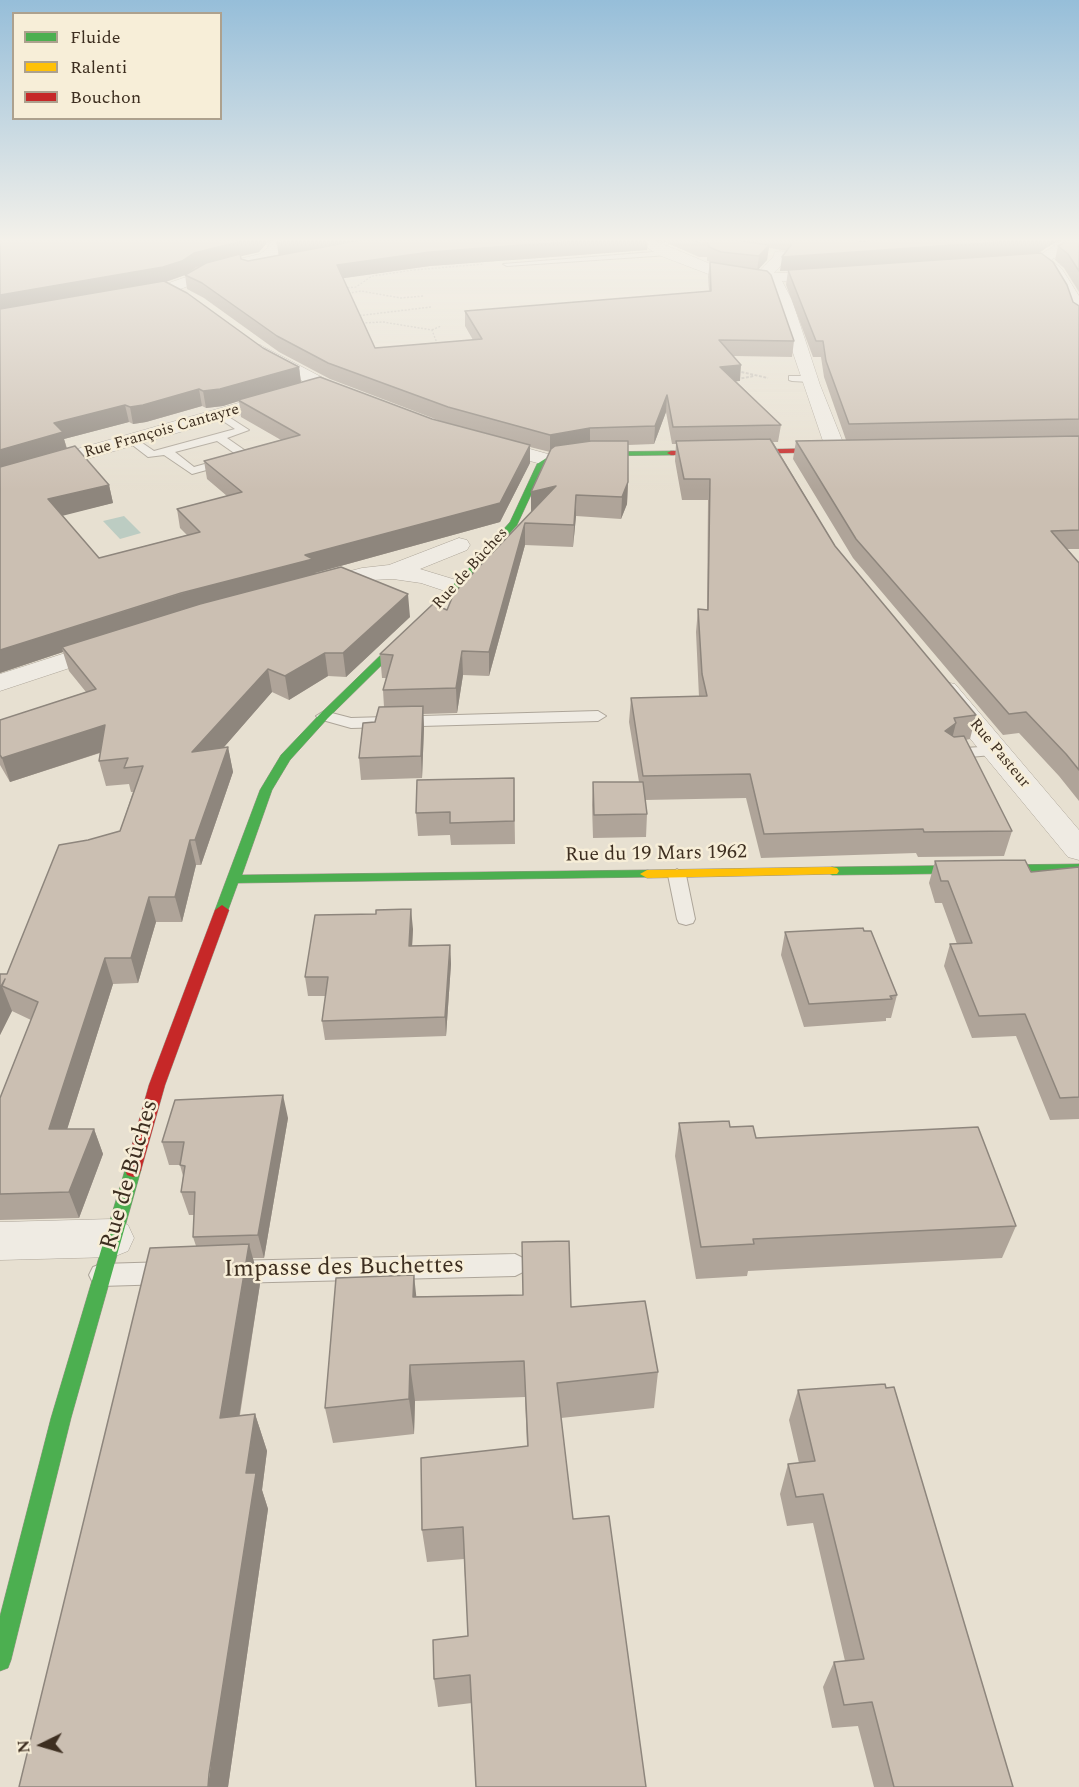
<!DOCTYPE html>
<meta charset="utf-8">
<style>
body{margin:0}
#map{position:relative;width:1079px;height:1787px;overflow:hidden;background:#e7e0d1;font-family:Spectral,serif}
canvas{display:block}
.legend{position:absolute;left:12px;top:12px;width:210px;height:108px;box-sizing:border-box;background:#f7eed8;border:2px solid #ada18e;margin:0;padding:8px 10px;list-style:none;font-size:18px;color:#3d2e20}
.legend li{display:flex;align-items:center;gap:12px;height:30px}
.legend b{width:30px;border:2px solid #ada18e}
.north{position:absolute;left:12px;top:1715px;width:60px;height:60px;-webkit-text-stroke:4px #f7eed8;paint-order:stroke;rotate:265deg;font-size:16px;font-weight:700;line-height:24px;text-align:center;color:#3d2e20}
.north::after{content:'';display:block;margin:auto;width:21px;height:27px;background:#3d2e20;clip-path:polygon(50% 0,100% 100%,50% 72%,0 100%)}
</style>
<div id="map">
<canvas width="1079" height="1787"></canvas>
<ul class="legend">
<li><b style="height:8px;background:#4caf50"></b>Fluide</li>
<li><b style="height:8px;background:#ffc107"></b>Ralenti</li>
<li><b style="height:8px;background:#c62828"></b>Bouchon</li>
</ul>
<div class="north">N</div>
</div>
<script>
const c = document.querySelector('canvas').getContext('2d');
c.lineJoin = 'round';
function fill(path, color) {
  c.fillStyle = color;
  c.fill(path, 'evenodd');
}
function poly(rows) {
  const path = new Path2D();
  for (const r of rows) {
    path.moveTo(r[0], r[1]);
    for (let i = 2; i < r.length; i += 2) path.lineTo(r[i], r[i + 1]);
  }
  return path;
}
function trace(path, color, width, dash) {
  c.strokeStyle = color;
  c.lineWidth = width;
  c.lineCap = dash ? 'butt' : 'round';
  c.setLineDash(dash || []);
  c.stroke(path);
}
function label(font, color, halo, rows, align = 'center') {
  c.font = font + ' Spectral,serif';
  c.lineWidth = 5;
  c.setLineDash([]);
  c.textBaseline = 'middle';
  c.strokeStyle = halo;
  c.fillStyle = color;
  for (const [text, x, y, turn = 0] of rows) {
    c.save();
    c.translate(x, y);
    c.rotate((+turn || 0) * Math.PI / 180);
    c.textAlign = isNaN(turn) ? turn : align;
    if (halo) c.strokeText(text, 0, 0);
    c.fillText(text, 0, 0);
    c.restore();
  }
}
const water = poly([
 [124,516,141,533,120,539,103,521]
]);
const pathFar1 = poly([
 [414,270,484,264],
 [344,288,356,287,372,276,414,270],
 [345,294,361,291,401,298,424,296],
 [356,316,431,307],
 [362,323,383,322,432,330,438,346],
 [432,330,441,326]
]);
const path = poly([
 [737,371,768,378],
 [737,379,754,376]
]);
const lane = poly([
 [666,251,669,255,507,266,503,264,666,251],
 [789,376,810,376,815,379,810,382,792,381,789,380,789,376],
 [221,412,249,430,227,438,250,454,250,458,192,474,164,455,148,457,126,440,135,438,154,451,235,429,217,417,217,413,221,412],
 [217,441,237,455,194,467,175,452,217,441],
 [324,711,351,718,598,711,606,716,598,721,351,728,319,719,316,716,324,711],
 [996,746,1002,748,1004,751,1002,754,949,759,941,754,949,749,996,746],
 [677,869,686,875,695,919,693,923,686,925,679,923,677,919,668,875,677,869],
 [515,1254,523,1258,527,1265,523,1272,515,1276,232,1283,224,1280,220,1272,224,1264,232,1261,515,1254],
 [168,1262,176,1265,180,1273,176,1281,168,1284,101,1286,93,1283,89,1275,93,1267,101,1264,168,1262]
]);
const street = poly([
 [272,239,286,239,277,256,270,260,207,275,197,283,169,293,131,299,123,294,131,289,166,284,186,277,197,269,260,254,266,250,272,239],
 [633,239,651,239,720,268,748,273,758,273,773,257,775,252,780,251,785,252,788,258,774,273,837,272,840,275,837,278,832,280,782,281,792,300,820,385,846,450,843,454,829,454,826,450,771,288,765,282,748,283,711,275,661,256,633,239],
 [1065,239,1079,239,1079,243,1051,260,1062,269,1079,296,1079,322,1071,317,1065,299,1051,275,1039,265,1003,267,996,263,1003,259,1038,256,1065,239],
 [260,345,329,381,360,393,362,397,353,403,317,389,254,354,251,350,260,345],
 [284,390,293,396,291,400,0,484,0,471,284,390],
 [487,437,555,456,558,460,555,464,548,466,480,447,477,443,480,439,487,437],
 [459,538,467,540,470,545,467,550,420,569,466,583,469,588,466,593,457,595,421,583,393,579,371,580,317,594,308,592,305,587,308,582,362,568,389,565,459,538],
 [109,639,118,642,122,647,118,652,0,691,0,674,109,639],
 [945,682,955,684,1079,830,1079,860,1068,857,935,696,931,690,935,684,945,682],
 [113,1219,128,1225,134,1238,128,1251,113,1257,0,1260,0,1222,113,1219]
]);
const fast = poly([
 [671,451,674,451,674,455,590,456,550,462,544,467,517,525,470,578,328,718,290,760,272,790,242,875,647,870,652,871,654,874,652,877,238,883,227,913,217,913,215,910,260,790,281,755,320,714,464,574,510,522,537,464,548,457,590,452,671,451],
 [1079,864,1079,872,832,875,825,871,832,867,1079,864],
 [133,1163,139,1165,141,1170,71,1418,11,1660,8,1668,0,1671,0,1616,51,1418,125,1170,127,1165,133,1163]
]);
const slow = poly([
 [832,867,837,868,839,871,837,874,647,878,640,874,647,870,832,867]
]);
const jam = poly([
 [838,448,841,448,841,452,671,455,667,453,671,451,838,448],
 [222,905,229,910,165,1085,141,1170,139,1175,133,1177,127,1175,125,1170,149,1085,215,910,222,905]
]);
const wall = poly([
 [0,239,270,239,259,252,241,256,241,259,248,261,279,255,277,243,647,250,430,266,343,278,375,348,473,340,465,326,465,311,709,292,708,276,710,262,711,262,707,261,707,257,699,257,658,239,739,239,745,242,741,239,1060,239,1038,253,1073,302,1079,306,1079,549,1067,549,1079,563,1079,801,1059,776,1019,733,1003,735,853,558,793,459,796,441,846,440,824,377,821,357,813,357,786,285,788,271,780,271,787,251,769,248,767,260,758,269,794,341,792,357,734,356,740,381,736,381,781,425,778,442,773,442,835,546,976,715,970,739,965,740,1012,831,1004,856,918,857,916,853,761,858,746,798,645,800,647,814,646,837,593,838,592,805,593,782,639,782,629,722,631,698,699,697,696,632,698,609,707,610,708,500,682,500,675,461,676,444,672,444,666,412,654,444,628,445,628,482,627,504,621,519,576,516,573,547,525,545,489,676,463,675,457,713,423,714,424,728,422,778,361,780,359,758,375,722,384,707,383,690,386,678,382,678,380,654,447,610,531,512,531,492,550,452,530,447,530,463,500,522,315,573,315,574,410,617,346,677,328,676,289,700,272,692,223,748,228,747,233,772,201,865,196,865,182,922,156,922,138,983,113,984,67,1129,94,1129,103,1154,79,1218,0,1220,0,1098,31,1020,12,1011,0,1035,0,974,7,974,88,840,120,831,133,792,131,792,129,784,106,786,99,761,100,753,10,782,0,765,0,720,86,692,69,671,63,652,0,673],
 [185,275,187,289,204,298,279,352,330,379,443,422,301,382,299,367,263,348,166,282],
 [239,401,241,417,281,440,204,461,207,479,227,496,177,509,180,528,187,535,99,558,62,515,113,503,109,485,67,448,64,439,129,422,133,424,146,422,202,406,206,408,223,406],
 [1079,239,1079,292,1064,268,1055,260,1058,246],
 [514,778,515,844,451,845,450,835,418,836,416,813],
 [935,861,1031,872,1079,867,1079,1119,1050,1120,1016,1036,972,1038,944,966,950,944,957,944,942,903,935,903,929,883],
 [413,929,412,946,450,945,451,964,446,1036,325,1040,322,1021,326,996,308,996,305,977],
 [785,932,897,995,891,1018,886,1018,886,1021,804,1027,781,955],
 [288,1118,264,1258,253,1258,260,1284,240,1415,255,1414,267,1451,262,1490,268,1509,228,1787,196,1246,193,1237,194,1215,189,1215,181,1192,183,1176,180,1165,169,1165,162,1142],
 [679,1123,730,1127,756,1138,1016,1226,1002,1258,748,1271,747,1276,696,1279,675,1156],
 [417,1296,571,1307,658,1372,654,1408,561,1418,472,1703,438,1707,434,1679,468,1636,464,1559,427,1562,422,1530,527,1446,525,1397,415,1401,414,1434,333,1443,325,1408],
 [798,1390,1013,1787,874,1787,858,1726,832,1728,823,1687,834,1662,845,1661,813,1523,787,1526,780,1494,788,1464,799,1463,789,1420]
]);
const shadedWall = poly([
 [251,239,270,239,259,252,196,267,185,275,165,282,0,311,0,295],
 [295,239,371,239,279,257,277,243],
 [604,239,648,239,647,250,430,266,338,279,337,265,430,252],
 [851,239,880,239,858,244],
 [1041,239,1060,239,1037,254,780,271,782,257],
 [769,245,767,260,757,271,759,256],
 [741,365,740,381,719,383,720,367],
 [299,367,301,383,238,400,239,401,223,406,206,408,203,391],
 [199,389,202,406,146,422,133,424,130,407],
 [667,395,666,412,654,444,655,426],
 [125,405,129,422,64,439,67,450,0,469,0,450,54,423],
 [590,428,590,446,550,452,550,435],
 [530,445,530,463,500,522,315,573,316,578,62,647,63,652,0,673,0,650,305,555],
 [628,482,627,504,621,519,622,497],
 [109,485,113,503,54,518,48,499],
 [556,486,531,514,531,492],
 [576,495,576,516,573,547,574,525],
 [525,523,525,545,489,676,489,652],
 [408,594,410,617,346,677,343,653],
 [462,651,463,675,457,713,456,688],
 [325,653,328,676,289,700,285,676],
 [268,669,272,692,198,777,192,752],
 [423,706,424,728,422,778,421,756],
 [956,723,950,747,945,731],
 [105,725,111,749,10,782,2,758],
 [228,747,233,772,201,865,195,840],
 [190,840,196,865,182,922,175,897],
 [149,897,156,922,138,983,131,958],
 [411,909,413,929,411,965,409,946],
 [450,945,451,964,446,1036,445,1017],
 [105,958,113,984,59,1155,49,1129],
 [5,979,2,986,12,1011,0,1035,0,988],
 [283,1095,288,1118,264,1258,258,1235],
 [94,1129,103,1154,79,1218,69,1192],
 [249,1244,260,1284,233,1455,220,1418],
 [414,1275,418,1312,413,1297],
 [410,1365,415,1401,414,1434,409,1399],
 [255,1414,267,1451,262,1490,268,1509,228,1787,208,1787,246,1473]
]);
const building = poly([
 [0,239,251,239,194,253,182,261,163,267,0,295,0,239],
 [279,239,295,239,277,243,279,239],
 [366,239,604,239,430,252,337,265,375,348,482,339,465,311,711,291,710,262,767,271,771,275,794,341,719,340,741,365,720,367,781,425,673,427,667,395,655,426,590,428,550,435,448,407,328,363,277,336,202,283,185,275,206,263,240,254,241,259,248,261,366,239],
 [692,239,739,239,741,241,769,245,759,256,721,252,709,247,708,243,700,243,692,239],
 [789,239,856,239,861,242,877,239,1041,239,782,257,791,245,789,239],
 [1070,239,1079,239,1079,271,1068,254,1058,246,1070,239],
 [1041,253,1053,262,1067,285,1073,302,1079,306,1079,419,849,424,826,361,823,341,816,341,788,270,1041,253],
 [164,281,187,293,263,348,299,367,220,389,203,391,199,389,143,405,130,407,125,405,54,423,63,432,0,450,0,309,164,281],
 [320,377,432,419,530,445,500,503,305,555,313,559,181,593,0,650,0,467,75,446,109,485,48,499,99,558,200,532,177,509,242,492,204,461,300,435,238,400,320,377],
 [1079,436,1079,530,1051,531,1079,563,1079,770,1066,754,1026,712,1009,714,856,539,796,441,1079,436],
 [770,439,835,546,976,715,954,718,956,723,945,731,954,737,964,736,1012,831,924,832,923,829,764,834,750,774,643,776,631,698,707,696,702,674,698,609,708,610,710,479,684,479,676,441,770,439],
 [591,441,628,441,628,482,622,497,576,495,574,525,525,523,489,652,462,651,456,688,383,690,393,655,380,654,433,604,447,610,454,593,556,486,531,492,551,449,555,446,591,441],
 [341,567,408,594,343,653,325,653,285,676,268,669,192,752,228,747,195,840,190,840,175,897,149,897,131,958,105,958,49,1129,94,1129,69,1192,0,1194,0,1098,38,1002,2,986,5,979,0,988,0,974,7,974,59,845,88,840,120,831,143,766,124,768,128,758,99,761,105,725,2,758,0,755,0,720,96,689,62,647,200,604,341,567],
 [423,706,421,756,359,758,363,723,375,722,379,707,423,706],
 [514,778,514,821,450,823,450,812,416,813,417,780,514,778],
 [593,782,643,782,647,814,594,815,593,782],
 [1025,860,1031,872,1079,867,1079,1097,1060,1098,1025,1014,979,1016,950,944,972,943,948,881,941,881,935,861,1025,860],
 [411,909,409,946,450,945,445,1017,322,1021,328,977,305,977,315,915,376,914,376,910,411,909],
 [863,928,864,931,871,931,897,995,890,996,892,999,809,1004,785,932,863,928],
 [283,1095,258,1235,193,1237,195,1192,181,1192,185,1166,180,1165,184,1142,162,1142,175,1100,283,1095],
 [729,1121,730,1127,753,1126,756,1138,978,1127,1016,1226,753,1239,754,1244,701,1247,679,1123,729,1121],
 [569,1241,571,1307,645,1301,658,1372,557,1383,573,1519,609,1516,646,1787,476,1787,470,1675,434,1679,433,1640,468,1636,463,1527,422,1530,421,1458,528,1446,524,1361,410,1365,409,1399,325,1408,336,1278,414,1275,413,1297,523,1295,522,1242,569,1241],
 [249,1244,220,1418,255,1414,246,1473,256,1473,209,1774,208,1787,19,1787,150,1248,249,1244],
 [885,1384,886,1388,894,1387,1013,1787,894,1787,872,1702,844,1705,834,1662,864,1659,823,1494,796,1497,788,1464,815,1461,798,1390,885,1384]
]);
const farStreetnames = [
 ["Rue François Cantayre",162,432,-16],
 ["Rue de Bûches",471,569,-48],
 ["Rue Pasteur",999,754,50]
];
const streetNames = [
 ["Rue du 19 Mars 1962",656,855,-1]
];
const nearStreetnames = [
 ["Rue de Bûches",131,1175,-74],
 ["Impasse des Buchettes",344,1269,-1]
];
fill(water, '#bcccc2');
trace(lane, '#ada599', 2);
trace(street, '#ada599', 1);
trace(fast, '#9c958a', 1);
trace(slow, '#9c958a', 1);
trace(jam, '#9c958a', 1);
trace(pathFar1, '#c8c2b9', 1.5, [2, 1.5]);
trace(path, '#c8c2b9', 2, [3, 1.5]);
fill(lane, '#efebe3');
fill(street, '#efebe3');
fill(fast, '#4caf50');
fill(slow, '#ffc107');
fill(jam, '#c62828');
fill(wall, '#afa499');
fill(shadedWall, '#8e867d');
fill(building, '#cbbfb2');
trace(building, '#8e867d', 1.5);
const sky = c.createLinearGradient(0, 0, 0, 490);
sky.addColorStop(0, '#96bed9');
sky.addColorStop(0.49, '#f4f1ea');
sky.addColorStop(1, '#f4f1ea00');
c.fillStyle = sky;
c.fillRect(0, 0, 1079, 490);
label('16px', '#3d2e20', '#f7eed8', farStreetnames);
label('20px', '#3d2e20', '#f7eed8', streetNames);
label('24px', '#3d2e20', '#f7eed8', nearStreetnames);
</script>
